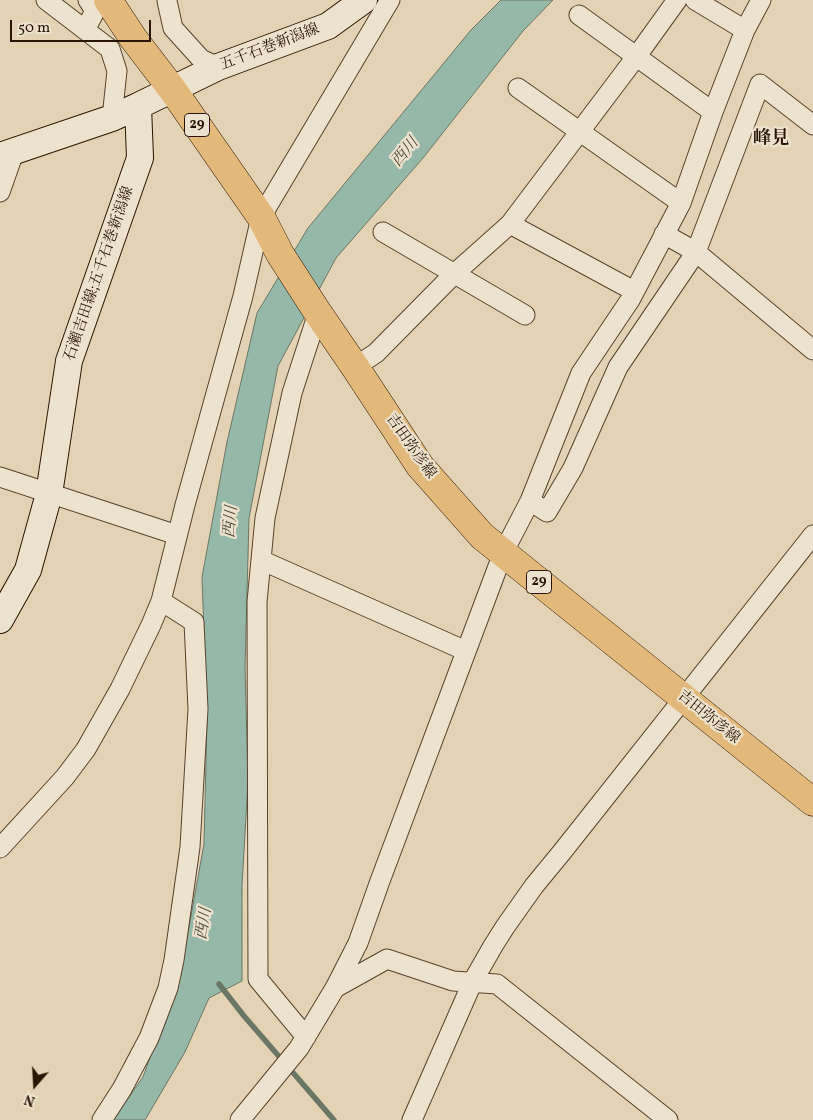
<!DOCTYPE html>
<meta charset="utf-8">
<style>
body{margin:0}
#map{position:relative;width:813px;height:1120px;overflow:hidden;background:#e3d2b3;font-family:Vollkorn,serif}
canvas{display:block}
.north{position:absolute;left:10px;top:1060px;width:50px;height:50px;-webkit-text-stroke:4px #ede2ce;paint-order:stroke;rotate:199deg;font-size:14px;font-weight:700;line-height:20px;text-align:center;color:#2a1500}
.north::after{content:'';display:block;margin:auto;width:18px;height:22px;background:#2a1500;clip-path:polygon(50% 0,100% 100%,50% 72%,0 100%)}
.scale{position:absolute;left:10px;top:20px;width:141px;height:22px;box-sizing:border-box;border:2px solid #2a1500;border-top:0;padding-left:6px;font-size:15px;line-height:18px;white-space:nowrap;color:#2a1500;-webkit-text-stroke:4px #ede2ce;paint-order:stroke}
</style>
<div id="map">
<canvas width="813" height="1120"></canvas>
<div class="north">N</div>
<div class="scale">50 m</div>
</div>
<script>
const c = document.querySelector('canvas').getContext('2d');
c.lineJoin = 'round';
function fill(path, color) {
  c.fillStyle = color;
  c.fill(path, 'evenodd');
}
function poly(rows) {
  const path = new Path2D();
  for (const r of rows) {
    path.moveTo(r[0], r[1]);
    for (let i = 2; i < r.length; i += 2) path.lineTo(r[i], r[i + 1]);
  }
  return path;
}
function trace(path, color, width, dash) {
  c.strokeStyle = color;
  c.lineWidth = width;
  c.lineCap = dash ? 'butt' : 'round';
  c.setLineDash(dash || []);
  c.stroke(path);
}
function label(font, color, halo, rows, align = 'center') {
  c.font = font + ' Vollkorn,"Noto Serif JP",serif';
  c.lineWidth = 4.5;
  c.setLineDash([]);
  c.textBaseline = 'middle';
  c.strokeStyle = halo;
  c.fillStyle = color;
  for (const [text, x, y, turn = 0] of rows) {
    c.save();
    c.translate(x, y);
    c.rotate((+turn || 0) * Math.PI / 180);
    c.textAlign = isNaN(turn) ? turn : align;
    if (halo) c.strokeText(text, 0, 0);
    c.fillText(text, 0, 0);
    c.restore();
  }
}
const water = poly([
 [501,0,553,0,523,31,423,158,336,258,278,366,249,518,245,667,248,781,242,885,242,981,209,998,185,1052,145,1120,113,1120,143,1077,181,971,204,844,207,719,202,577,227,442,257,313,308,228,471,30,501,0]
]);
const stream = poly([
 [219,984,244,1016,334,1120]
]);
const street = poly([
 [46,0,110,49,117,71,112,118],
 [695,0,745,30],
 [167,1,173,28,201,59,218,67],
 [579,15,713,112],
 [85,30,95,11,88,0],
 [518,88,681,203],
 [0,192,14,152],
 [510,224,634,291],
 [383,232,525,315],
 [664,234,696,252,813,350],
 [355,367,376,353,454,274,510,224,636,57,677,0],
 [0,477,177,535],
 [530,501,547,512,573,468,618,367,696,252,760,84,813,125],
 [261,560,466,651],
 [0,848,65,777,86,749,120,689,151,625,161,601,185,505,243,296,261,217,390,0],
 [335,988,387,959,453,981,497,984,668,1120],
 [306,1037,258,979,257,602,265,518,292,393,318,313],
 [102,1120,122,1089,149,1038,168,988,174,960,190,847,198,709,194,622,161,601],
 [240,1120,299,1048,335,988,358,943,380,881,503,553,530,501,581,373,630,300,681,203,713,112,745,30,761,0],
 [412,1120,473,981,493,946,505,927,534,886,562,852,813,535]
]);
const secondary = poly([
 [0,156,112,118,138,106],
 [0,620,28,570,49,494,69,361,140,158,138,106,218,67,328,26,364,0]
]);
const primary = poly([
 [108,0,133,38,172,89,261,217,280,254,318,313,355,367,420,466,482,536,813,802]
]);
const shields = [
 [197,125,25],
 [539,582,25]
];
const shieldNames = [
 ["29",197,125],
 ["29",539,582]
];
const streetNames = [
 ["五千石巻新潟線",270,48,-21],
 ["石瀬吉田線;五千石巻新潟線",100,274,-71],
 ["吉田弥彦線",410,447,55],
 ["吉田弥彦線",708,718,39]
];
const waterNames = [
 ["西川",406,153,-50],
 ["西川",232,522,-85],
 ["西川",205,924,-81]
];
const quarterNames = [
 ["峰見",771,140]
];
fill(water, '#96b8a9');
trace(water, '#6b7765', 1);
trace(stream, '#6b7765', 5.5);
trace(street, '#58442d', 21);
trace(secondary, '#2a1500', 28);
trace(primary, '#2a1500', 29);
trace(street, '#ede2ce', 19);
trace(secondary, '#ede2ce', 26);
trace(primary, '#e2b97a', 28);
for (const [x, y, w] of shields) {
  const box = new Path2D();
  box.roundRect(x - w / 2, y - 11.5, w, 23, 4);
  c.fillStyle = '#ede2ce';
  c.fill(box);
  trace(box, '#2a1500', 1);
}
label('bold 14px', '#2a1500', null, shieldNames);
label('15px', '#2a1500', '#ede2ce', streetNames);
label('italic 16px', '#504e3b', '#ede2ce', waterNames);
label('bold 18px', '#2a1500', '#ede2ce', quarterNames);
</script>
